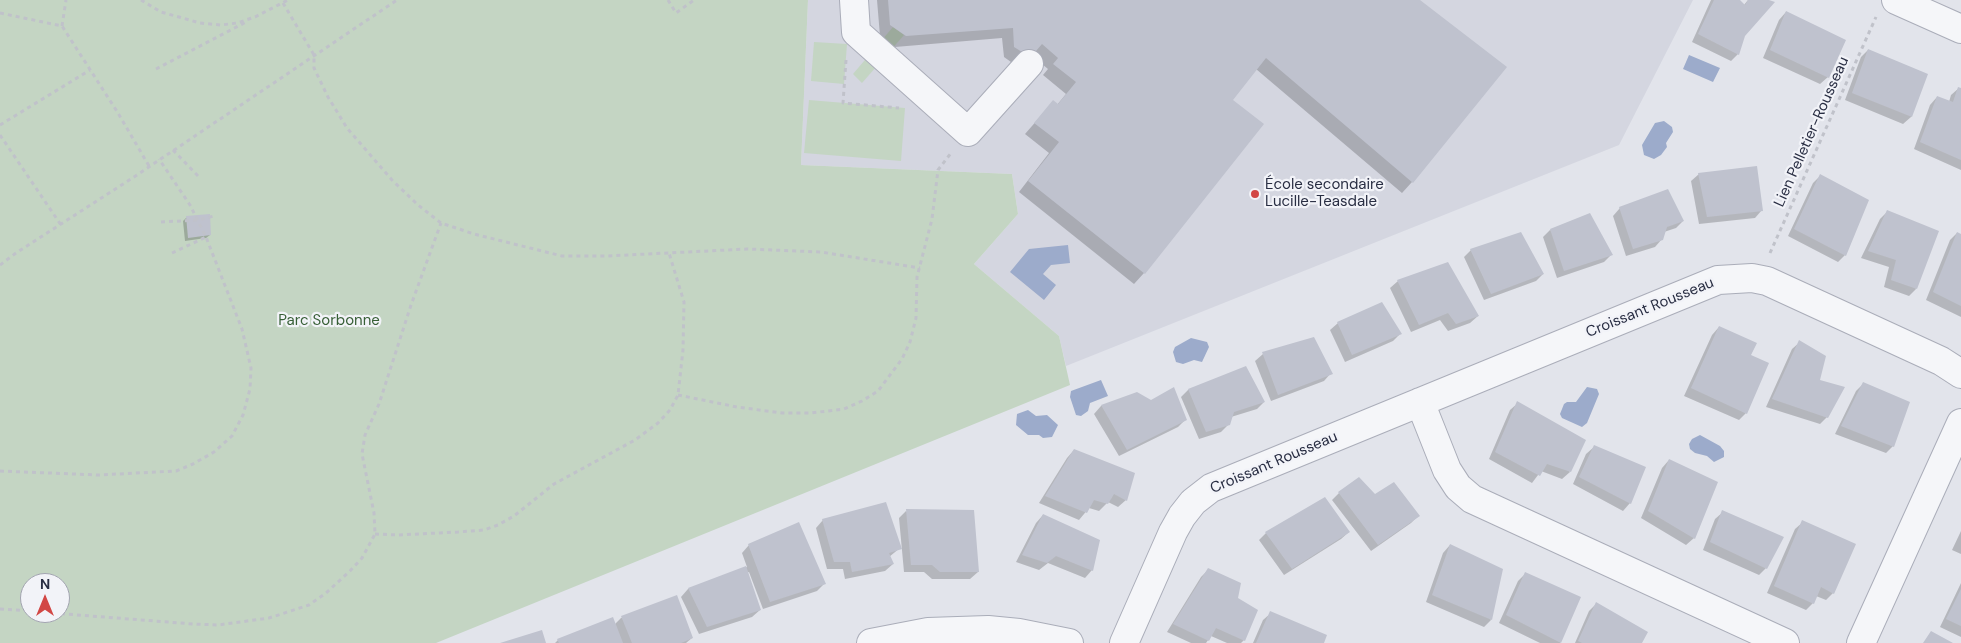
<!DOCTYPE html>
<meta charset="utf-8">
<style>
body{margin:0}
#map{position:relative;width:1961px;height:643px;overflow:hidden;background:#e2e4eb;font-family:"DM Sans",sans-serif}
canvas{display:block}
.north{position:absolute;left:20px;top:573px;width:50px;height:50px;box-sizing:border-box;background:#f2f3f8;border:1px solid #a2a4b0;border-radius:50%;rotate:0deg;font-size:14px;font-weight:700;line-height:20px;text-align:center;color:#292e43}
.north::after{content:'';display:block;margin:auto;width:18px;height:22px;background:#d24745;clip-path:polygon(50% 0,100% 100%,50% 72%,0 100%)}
</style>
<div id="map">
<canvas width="1961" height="643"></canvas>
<div class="north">N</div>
</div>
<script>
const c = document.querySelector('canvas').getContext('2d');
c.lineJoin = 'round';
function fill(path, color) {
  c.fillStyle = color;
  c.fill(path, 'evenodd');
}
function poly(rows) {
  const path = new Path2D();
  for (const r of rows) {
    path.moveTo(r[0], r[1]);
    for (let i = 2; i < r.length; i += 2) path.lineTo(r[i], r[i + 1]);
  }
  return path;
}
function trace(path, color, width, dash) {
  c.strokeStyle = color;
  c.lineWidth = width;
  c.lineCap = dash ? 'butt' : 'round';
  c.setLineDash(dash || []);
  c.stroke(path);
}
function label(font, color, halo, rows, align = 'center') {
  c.font = font + ' "DM Sans",sans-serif';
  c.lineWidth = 4.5;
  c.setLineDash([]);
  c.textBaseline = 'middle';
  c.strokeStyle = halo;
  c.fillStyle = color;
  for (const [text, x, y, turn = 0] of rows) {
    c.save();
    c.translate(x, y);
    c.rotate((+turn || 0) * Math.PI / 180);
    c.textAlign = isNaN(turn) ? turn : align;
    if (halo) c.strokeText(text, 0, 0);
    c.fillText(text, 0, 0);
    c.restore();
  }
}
const built = poly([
 [808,0,1693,0,1619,145,1066,366,1059,336,974,264,1018,214,1012,174,801,165]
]);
const green = poly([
 [0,0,808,0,801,165,1012,174,1018,214,974,264,1059,336,1070,385,436,643,0,643],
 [30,583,60,583,60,613,30,613],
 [893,27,904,35,862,83,853,74],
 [814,42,847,44,844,84,811,81],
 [809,100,905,108,901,161,804,153]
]);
const water = poly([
 [1689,55,1720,68,1713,82,1683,69],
 [1664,121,1672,127,1673,132,1666,143,1667,147,1661,155,1654,159,1644,155,1642,145,1655,123],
 [1068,245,1070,263,1051,265,1043,274,1056,285,1044,300,1010,272,1029,249],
 [1191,338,1207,342,1209,347,1202,362,1194,360,1183,364,1176,362,1173,352,1175,347],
 [1101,380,1108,396,1090,403,1088,411,1081,416,1076,415,1070,397,1071,391],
 [1587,387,1597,389,1599,394,1587,423,1582,427,1562,418,1560,414,1564,404,1567,402,1576,402],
 [1028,410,1036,416,1047,415,1058,425,1052,437,1043,438,1039,435,1028,435,1016,425,1017,414],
 [1700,435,1720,446,1724,451,1724,457,1714,462,1707,456,1695,453,1690,449,1689,444,1692,439]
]);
const shadow = poly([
 [877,0,1418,0,1412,182,1402,193,1256,69,1232,100,1144,273,1134,284,1019,192,1049,153,1025,134,1053,102,1057,105,1066,94,1043,75,1048,69,1031,55,1024,61,1011,62,1004,57,1002,38,895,47,880,36],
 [1711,0,1738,0,1744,5,1748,0,1766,0,1744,36,1738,54,1731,61,1692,42],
 [1786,12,1828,77,1820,84,1763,58,1779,20],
 [1868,50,1926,75,1911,117,1903,124,1845,100,1861,57],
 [1959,88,1961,89,1961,170,1914,149,1930,105,1937,97,1949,102,1951,95],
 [1699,174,1762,210,1755,218,1699,224,1691,181],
 [1820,176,1845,255,1838,262,1788,236,1813,183],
 [1620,208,1683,221,1676,228,1664,232,1662,239,1655,247,1626,256,1613,216],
 [1888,211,1916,289,1909,296,1884,287,1889,267,1861,258,1880,219],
 [187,217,210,235,206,238,185,241,183,221],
 [1550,230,1611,255,1604,262,1557,278,1543,237],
 [1957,233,1961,235,1961,317,1926,300,1950,240],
 [1471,250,1543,274,1536,281,1484,300,1464,257],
 [1398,281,1478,316,1470,323,1448,331,1440,320,1411,332,1390,288],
 [1338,323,1400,334,1393,341,1345,362,1330,330],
 [1719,327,1749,355,1746,413,1739,420,1684,396,1712,335],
 [1800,342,1818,380,1827,417,1820,424,1766,407,1792,349],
 [1263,354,1331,373,1324,381,1271,401,1255,361],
 [1246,368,1264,402,1257,409,1231,417,1229,424,1221,432,1199,439,1181,397,1188,390],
 [1864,383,1893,446,1886,453,1835,434,1856,391],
 [1136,393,1185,420,1178,427,1119,456,1094,414,1101,406],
 [1518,403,1570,472,1562,479,1541,471,1532,483,1489,459,1510,410],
 [1594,447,1630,503,1623,511,1573,484,1586,454],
 [1074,450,1126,500,1118,507,1108,502,1099,511,1089,508,1079,520,1039,503,1067,458],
 [1669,460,1694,538,1686,545,1641,518,1662,468],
 [1339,493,1375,495,1418,516,1411,523,1371,551,1332,500],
 [1325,499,1349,532,1341,539,1284,575,1259,540,1266,533],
 [906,511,978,572,970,579,932,579,924,572,904,572,899,518],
 [1723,512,1766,568,1759,575,1703,550,1715,519],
 [1043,515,1092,570,1085,578,1048,563,1039,570,1016,562,1036,523],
 [823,520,900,548,889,557,893,564,885,571,845,579,843,569,827,569,816,528],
 [1803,522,1833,593,1826,600,1816,596,1813,603,1806,610,1767,593,1795,529],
 [1961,531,1961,554,1952,550],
 [749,545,825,583,817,591,763,609,749,572,747,573,760,610,752,617,699,634,681,597,688,589,747,567,742,553],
 [1450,545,1491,620,1484,627,1426,602,1443,553],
 [1209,569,1236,598,1244,640,1241,643,1227,643,1211,636,1206,643,1191,643,1167,632,1201,577],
 [1525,574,1560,642,1560,643,1540,643,1499,623,1518,581],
 [1961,583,1961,637,1940,627],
 [676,597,692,638,686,643,555,643,558,640,615,624,621,618],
 [1596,604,1641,643,1575,643,1589,611],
 [1271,613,1323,643,1253,643,1263,620]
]);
const building = poly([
 [888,0,1420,0,1507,67,1413,183,1266,58,1233,100,1264,124,1145,274,1028,181,1059,142,1034,123,1053,100,1058,104,1076,82,1053,64,1058,58,1042,44,1036,51,1022,52,1014,47,1013,28,906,36,890,25],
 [1714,0,1740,0,1745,5,1748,0,1769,0,1775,2,1745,36,1739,55,1698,34],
 [1786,11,1846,40,1829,78,1770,50],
 [1868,49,1928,74,1912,117,1852,93],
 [1958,87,1961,88,1961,160,1920,142,1937,96,1953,102],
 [1757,166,1763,211,1707,217,1698,173],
 [1820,174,1869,200,1846,256,1794,229],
 [1668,189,1684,221,1667,227,1663,240,1633,249,1619,207],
 [1887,210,1939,231,1917,289,1891,280,1896,260,1868,251],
 [1590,213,1613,255,1564,271,1550,229],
 [210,214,211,235,188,238,186,216],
 [1521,232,1544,274,1491,294,1470,249],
 [1957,232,1961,234,1961,306,1933,292],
 [1448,262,1479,316,1456,324,1448,313,1419,325,1397,280],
 [1382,302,1402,334,1352,355,1337,322],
 [1719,326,1757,343,1751,355,1769,363,1747,414,1691,388],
 [1314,337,1333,374,1278,395,1262,352],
 [1799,340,1826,356,1820,380,1845,387,1828,418,1772,399],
 [1246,366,1265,402,1234,412,1230,425,1206,432,1188,389],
 [1863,382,1910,402,1894,447,1841,426],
 [1174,387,1187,420,1127,450,1101,405,1137,392,1151,400],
 [1517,401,1586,440,1571,472,1547,464,1540,476,1495,452],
 [1594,445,1646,467,1631,504,1579,477],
 [1074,449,1135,473,1127,501,1114,494,1108,504,1094,500,1087,513,1045,496],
 [1669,459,1718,482,1695,539,1648,511],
 [1359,477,1375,494,1394,482,1420,516,1378,545,1338,492],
 [1325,497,1350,532,1292,569,1265,532],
 [886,502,902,549,889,553,894,564,852,572,850,562,834,562,822,519],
 [906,509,974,510,979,572,940,572,932,565,911,565],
 [1722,510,1784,537,1767,569,1710,542],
 [1043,514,1100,540,1093,571,1056,556,1047,563,1022,555],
 [1802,520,1856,544,1834,594,1821,587,1814,604,1774,586],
 [799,522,826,584,770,602,748,544],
 [1450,544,1503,569,1492,620,1432,595],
 [746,566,761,610,707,627,688,588],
 [1208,568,1241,583,1238,598,1258,610,1245,641,1216,628,1209,641,1173,624],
 [1525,572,1581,597,1561,643,1506,615],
 [1961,589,1961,626,1946,619],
 [677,595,693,638,681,643,632,643,621,616],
 [1596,602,1648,632,1642,643,1582,643,1578,641],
 [1270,611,1327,635,1324,643,1256,643],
 [613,617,623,643,559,643,557,639],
 [542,630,546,643,500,643],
 [1931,631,1953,643,1923,643]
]);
const path = poly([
 [141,0,161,12,179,17,200,23,221,25,237,23,255,17,288,0],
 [668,0,676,13,694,0],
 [283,3,314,55,314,68,328,97,347,128,392,180,418,205,441,223,474,234,562,256,607,256,747,249,821,252,920,268],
 [0,13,62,26,118,113,149,166],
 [62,26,66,0],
 [846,60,843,103,899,108],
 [156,69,248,21],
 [0,125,90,70],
 [0,135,61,225],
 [173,150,199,177],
 [161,222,198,220,214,216],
 [172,253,206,237],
 [1770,253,1876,17],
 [0,265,16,253,134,177,397,0],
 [678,395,737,407,782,413,811,413,844,409,862,401,878,391,902,359,910,342,916,318,917,277,932,219,938,170,951,153],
 [0,471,98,475,176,471,193,464,214,452,232,436,243,415,250,389,251,368,242,329,206,237,190,205,159,159],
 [375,534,398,535,458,532,484,530,498,525,514,516,554,484,635,440,658,423,670,410,678,395,683,350,684,302,669,253],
 [0,609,30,611],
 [53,613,193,624,218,625,269,618,309,605,326,593,350,571,362,558,375,534,374,513,362,454,365,435,379,404,411,305,441,223]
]);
const minor = poly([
 [854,0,856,32,968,132,1029,64],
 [1896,0,1961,29],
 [1420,402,1447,470,1458,487,1472,499,1785,643],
 [871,643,928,632,988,630,1019,633,1069,643],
 [1124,643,1173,532,1182,516,1193,502,1211,488,1718,280,1752,278,1767,281,1941,361,1961,374],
 [1861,643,1961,423]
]);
const markers = [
 [1255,194,5,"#d24745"]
];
const streetNames = [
 ["Lien Pelletier-Rousseau",1812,132,-66],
 ["Croissant Rousseau",1650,308,-22],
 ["Croissant Rousseau",1274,463,-23]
];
const poiNames = [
 ["École secondaire",1265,185],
 ["Lucille-Teasdale",1265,202]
];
const parkNames = [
 ["Parc Sorbonne",329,321]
];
fill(built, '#d4d6e0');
fill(green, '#c4d5c3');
fill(water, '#9cabcb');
fill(shadow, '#0003');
fill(building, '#bfc2ce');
trace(minor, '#aaadb9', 30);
trace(path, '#c0c2ca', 3, [4, 4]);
trace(minor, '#f5f6f9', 28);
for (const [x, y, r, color] of markers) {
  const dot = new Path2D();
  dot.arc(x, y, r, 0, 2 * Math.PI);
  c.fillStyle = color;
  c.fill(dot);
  trace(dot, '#f2f3f8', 2);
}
label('15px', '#292e43', '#f2f3f8', streetNames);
label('15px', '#292e43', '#f2f3f8', poiNames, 'left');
label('15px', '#375f36', '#f2f3f8', parkNames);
</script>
